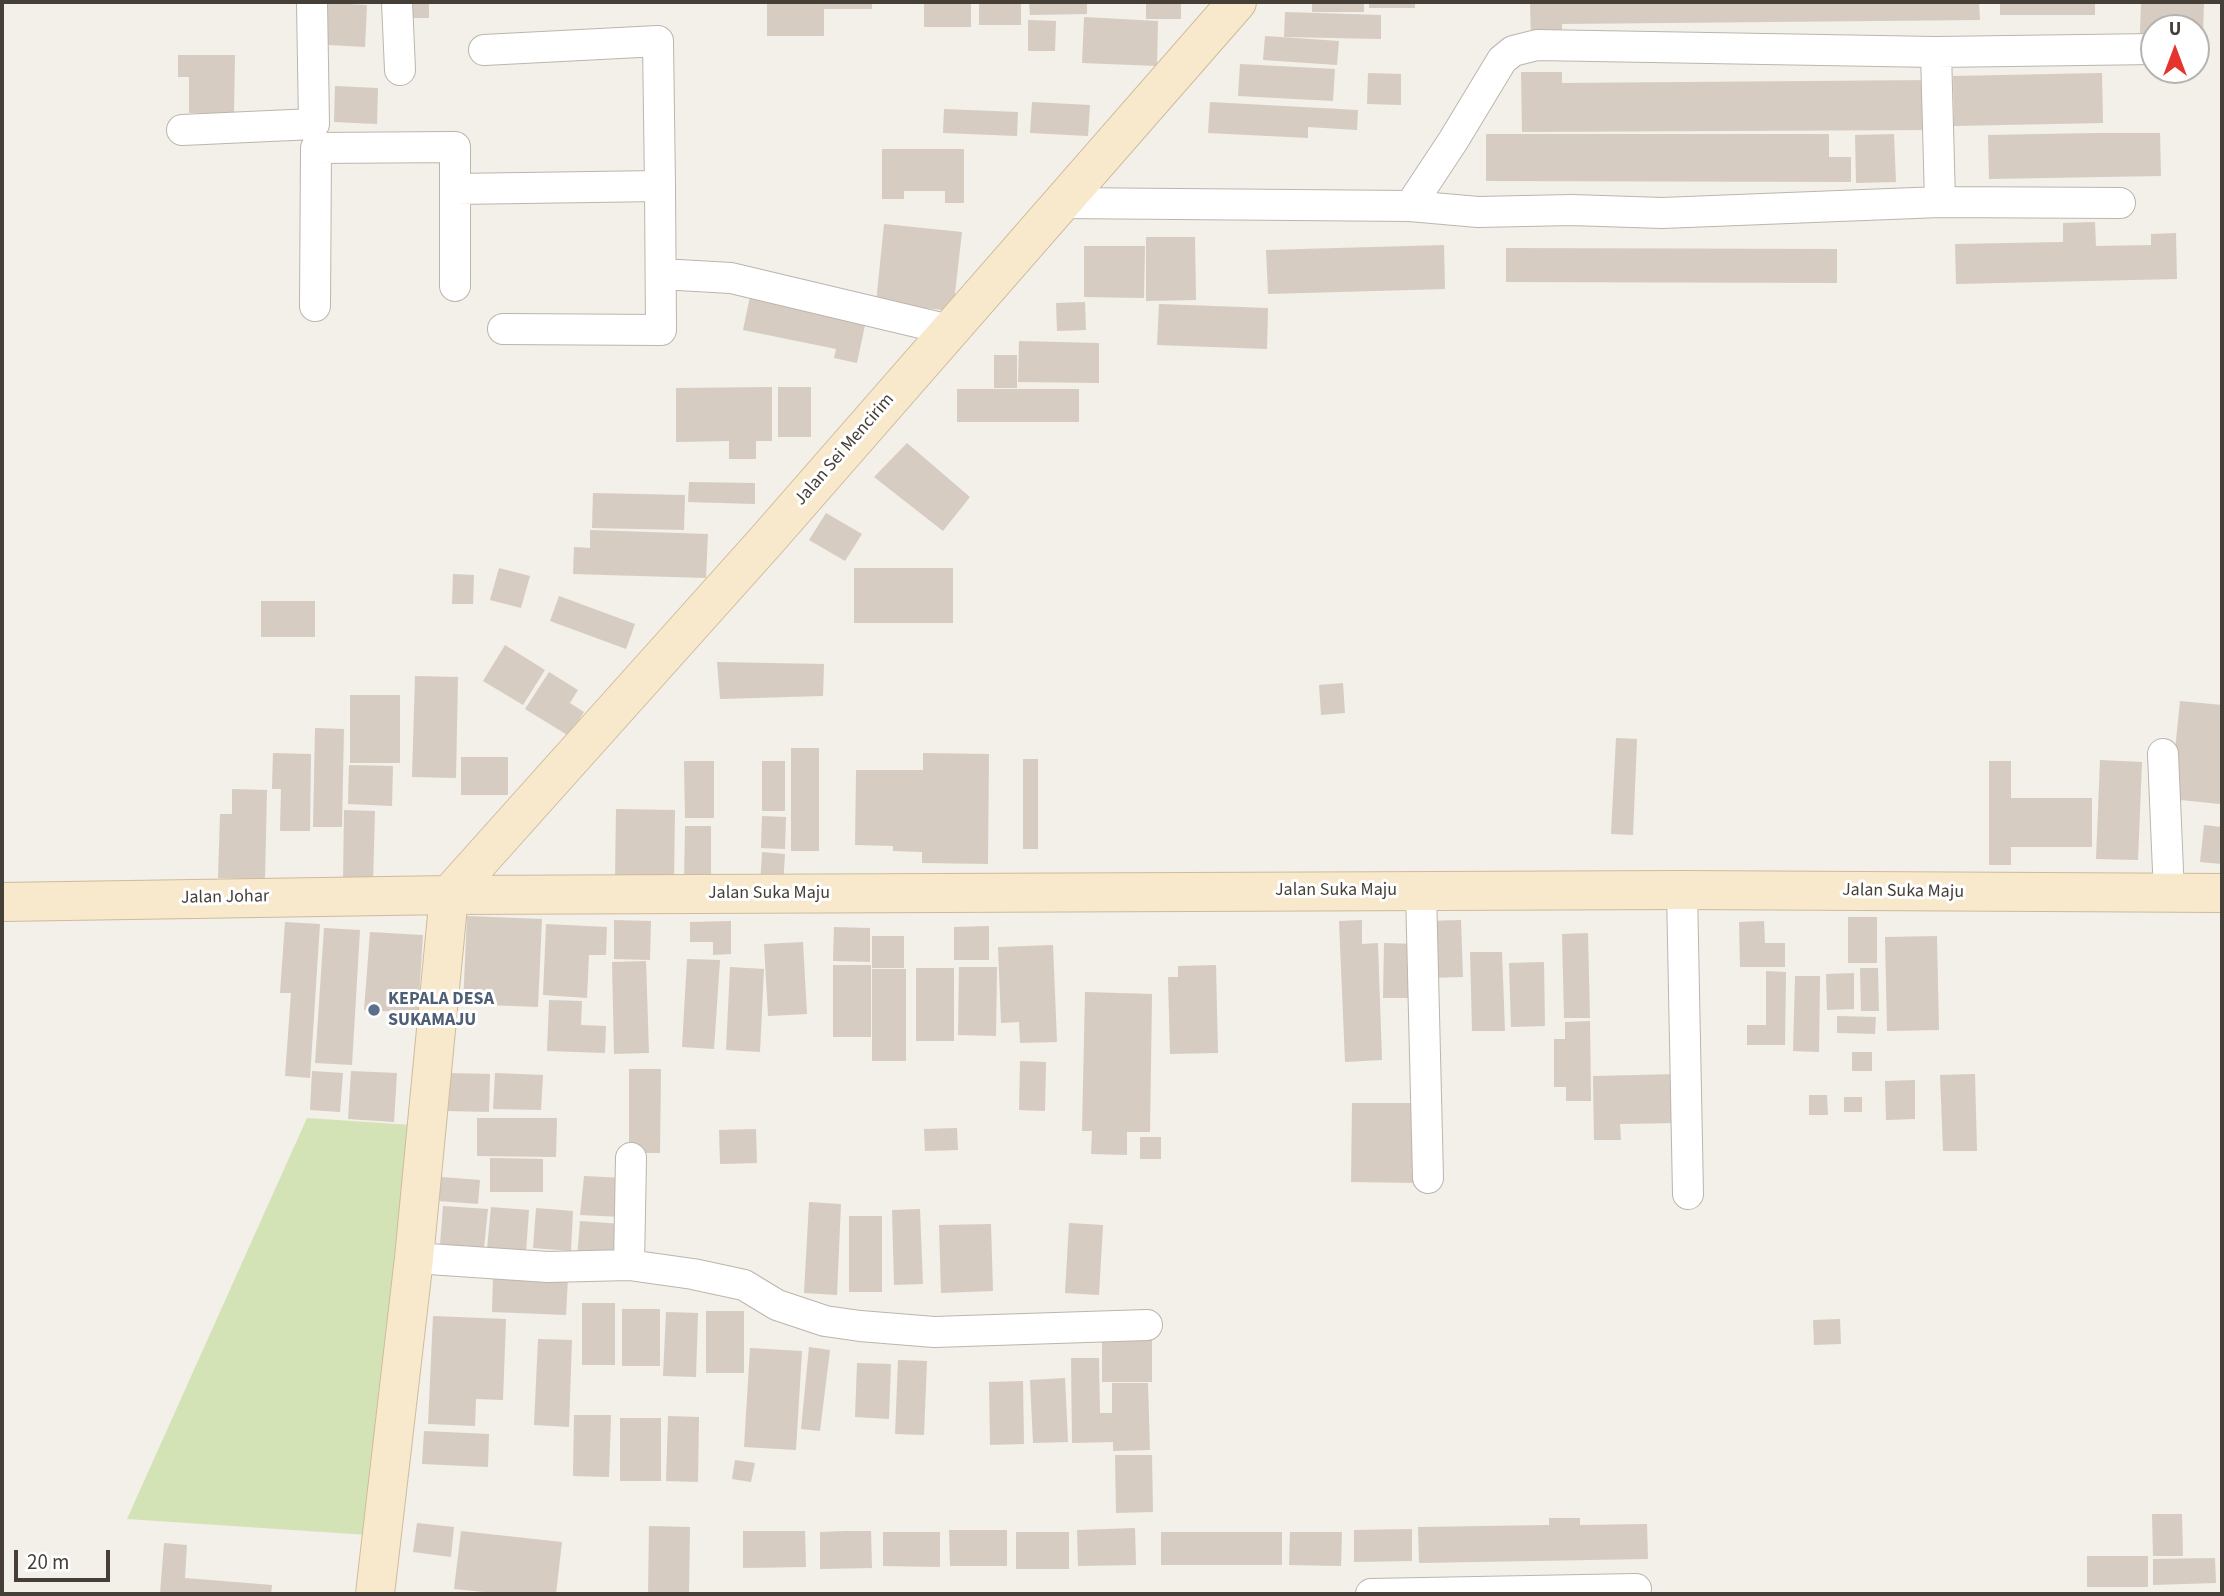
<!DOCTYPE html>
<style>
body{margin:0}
#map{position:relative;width:2224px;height:1596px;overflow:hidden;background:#f3efe9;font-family:"Source Sans 3",sans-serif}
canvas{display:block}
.frame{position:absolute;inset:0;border:4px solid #463f38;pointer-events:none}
.north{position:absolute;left:2140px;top:14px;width:70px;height:70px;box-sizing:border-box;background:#fff;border:2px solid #b5b2af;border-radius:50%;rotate:0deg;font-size:19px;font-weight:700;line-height:28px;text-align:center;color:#463f38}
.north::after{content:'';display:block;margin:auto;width:24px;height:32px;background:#e5342d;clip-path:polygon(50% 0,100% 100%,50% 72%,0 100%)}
.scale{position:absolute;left:14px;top:1550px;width:96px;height:32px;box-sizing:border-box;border:4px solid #463f38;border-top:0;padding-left:9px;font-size:21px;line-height:24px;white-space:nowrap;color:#463f38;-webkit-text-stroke:5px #fff;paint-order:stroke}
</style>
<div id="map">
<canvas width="2224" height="1596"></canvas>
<div class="frame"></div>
<div class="north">U</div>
<div class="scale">20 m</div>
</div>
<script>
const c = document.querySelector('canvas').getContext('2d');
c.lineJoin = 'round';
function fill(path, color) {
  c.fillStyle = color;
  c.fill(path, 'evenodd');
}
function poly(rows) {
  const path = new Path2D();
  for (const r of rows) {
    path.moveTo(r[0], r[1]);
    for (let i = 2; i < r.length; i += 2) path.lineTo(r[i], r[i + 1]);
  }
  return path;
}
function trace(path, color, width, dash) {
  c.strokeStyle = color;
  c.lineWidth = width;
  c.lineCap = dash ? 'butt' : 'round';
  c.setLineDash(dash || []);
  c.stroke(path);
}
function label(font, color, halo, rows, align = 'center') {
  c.font = font + ' "Source Sans 3",sans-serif';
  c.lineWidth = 6;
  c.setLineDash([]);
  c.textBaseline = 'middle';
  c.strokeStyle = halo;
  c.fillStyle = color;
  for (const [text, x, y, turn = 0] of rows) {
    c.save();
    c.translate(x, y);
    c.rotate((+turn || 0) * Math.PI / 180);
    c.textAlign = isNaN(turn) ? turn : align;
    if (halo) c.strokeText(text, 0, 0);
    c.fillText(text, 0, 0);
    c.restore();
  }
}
const green = poly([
 [307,1118,411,1125,383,1536,127,1519]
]);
const building = poly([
 [312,2,367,5,365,47,310,44],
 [407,2,429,2,429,18,406,18],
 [767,2,872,2,872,9,824,9,824,36,767,36],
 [924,2,971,2,971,27,924,27],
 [979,2,1021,2,1021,25,979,25],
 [1029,2,1087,2,1087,14,1030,15],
 [1146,2,1181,2,1181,19,1146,19],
 [1312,2,1364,2,1364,12,1312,12],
 [1369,2,1415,2,1415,8,1369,8],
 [1530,2,1979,2,1980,20,1562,24,1562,40,1531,41],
 [2000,2,2095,2,2095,15,2000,15],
 [2141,2,2204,2,2203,35,2196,34,2196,28,2154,28,2154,34,2140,33],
 [1285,12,1381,15,1381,39,1284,37],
 [1084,17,1158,21,1157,66,1082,63],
 [1028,20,1056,21,1055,51,1028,51],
 [1265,36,1339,41,1337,65,1263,60],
 [178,55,235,55,234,113,189,113,189,77,178,77],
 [1240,64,1335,69,1333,101,1238,96],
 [1521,72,1562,72,1562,83,1933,80,1933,130,1522,132],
 [1368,73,1401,74,1401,105,1367,104],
 [2102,73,2103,123,1954,126,1953,76],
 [335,86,378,88,377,124,334,122],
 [1032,102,1090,105,1088,136,1030,133],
 [1210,102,1358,110,1357,130,1308,127,1308,138,1208,133],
 [944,109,1018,112,1017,136,943,133],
 [2096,133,2160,133,2161,176,1989,179,1988,135],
 [1486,134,1829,134,1829,157,1851,157,1851,182,1486,181],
 [1894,134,1896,182,1856,183,1855,135],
 [882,149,964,149,964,203,945,203,945,191,904,191,904,199,882,199],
 [2095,222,2096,246,2151,245,2151,234,2176,233,2177,279,1956,284,1955,244,2063,242,2063,223],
 [884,224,962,232,953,311,923,308,920,333,876,303],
 [1146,237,1195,237,1196,300,1146,301],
 [1444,245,1445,289,1268,294,1266,250],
 [1084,246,1145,246,1144,298,1084,297],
 [1506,248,1837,249,1837,283,1506,282],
 [752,287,868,311,857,363,834,358,836,349,743,330],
 [1085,302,1086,330,1057,331,1056,303],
 [1159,304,1268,308,1267,349,1157,345],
 [1019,341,1099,343,1099,383,1018,382],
 [994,355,1017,355,1017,388,994,388],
 [772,387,772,441,756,441,756,459,729,459,729,441,676,442,676,388],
 [778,387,811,387,811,437,778,437],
 [957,389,1079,389,1079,422,957,422],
 [907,443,970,497,943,531,874,477],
 [689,482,755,483,755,504,688,502],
 [593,493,685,495,684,530,592,528],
 [826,513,862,534,845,561,809,540],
 [590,530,708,534,706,578,573,574,574,547,590,548],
 [499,568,530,576,521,608,490,600],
 [854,568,953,568,953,623,854,623],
 [453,574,474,575,473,604,452,604],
 [559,596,635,624,626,649,550,621],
 [261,601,315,601,315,637,261,637],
 [505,645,545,670,523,705,483,681],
 [717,662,824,664,823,696,720,699],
 [549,672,578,690,570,703,584,712,569,736,525,709],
 [415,676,458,677,456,778,412,777],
 [1343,683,1345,713,1321,715,1319,685],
 [350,695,400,695,400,763,350,763],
 [2180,701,2222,705,2222,779,2220,804,2170,799],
 [315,728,344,729,342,827,313,827],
 [1616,738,1637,739,1633,835,1611,834],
 [791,748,819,748,819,851,791,851],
 [273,753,311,754,310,831,280,831,281,789,272,789],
 [923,753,989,754,988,864,922,863,922,852,893,851,893,846,855,845,856,770,923,770],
 [461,757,508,757,508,795,461,795],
 [1023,759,1038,759,1038,849,1023,849],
 [2100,760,2142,762,2138,860,2096,859],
 [684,761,714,761,714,818,685,818],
 [762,761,785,761,785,811,762,811],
 [1989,761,2011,761,2011,798,2092,798,2092,847,2011,847,2011,865,1989,865],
 [349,765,393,766,392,806,348,804],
 [232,789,267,790,265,879,218,878,220,814,232,814],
 [616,809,675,810,674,881,615,880],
 [344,810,375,811,373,883,343,883],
 [762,816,786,817,785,849,761,848],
 [2204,825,2222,827,2222,864,2200,862],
 [685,826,711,826,711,882,684,882],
 [762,852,785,854,783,886,760,886],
 [467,916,542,919,538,1007,463,1004],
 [1848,917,1877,917,1877,963,1848,963],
 [614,920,651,921,650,960,614,959],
 [1362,920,1362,944,1378,943,1382,1060,1345,1062,1339,921],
 [1461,920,1463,977,1428,978,1426,921],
 [731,921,731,954,713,955,713,942,690,942,690,922],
 [1764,921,1765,943,1785,943,1785,967,1740,967,1739,922],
 [285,922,320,924,310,1078,285,1076,291,993,280,993],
 [546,924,607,927,606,955,589,955,587,998,543,995],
 [989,926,989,960,954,960,954,927],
 [834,927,870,928,870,962,833,961],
 [324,928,360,930,352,1065,315,1063],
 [370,932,423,935,418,1013,364,1010],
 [1588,933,1590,1018,1564,1018,1562,934],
 [872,936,904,936,904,968,872,968],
 [1937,936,1939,1030,1887,1031,1885,937],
 [803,942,807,1014,768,1016,764,944],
 [1384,943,1418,944,1417,998,1383,998],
 [1053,945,1057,1042,1020,1043,1019,1022,1001,1023,998,947],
 [1470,952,1502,952,1505,1031,1472,1031],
 [687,959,720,960,714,1049,682,1047],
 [646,961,649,1053,614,1054,612,962],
 [1544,962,1545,1026,1511,1027,1509,963],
 [833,965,871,965,871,1037,833,1037],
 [1216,965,1218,1053,1170,1054,1168,977,1178,977,1178,966],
 [730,967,764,969,760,1052,726,1050],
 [959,967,997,967,996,1036,958,1035],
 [916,968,954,968,954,1041,916,1041],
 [1860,968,1878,968,1879,1011,1861,1011],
 [872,969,906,969,906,1061,872,1061],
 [1766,971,1786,972,1785,1045,1747,1045,1747,1025,1766,1025],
 [1854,973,1854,1009,1827,1010,1826,974],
 [1795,976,1820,976,1819,1052,1793,1051],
 [1085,992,1152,994,1150,1132,1127,1132,1127,1155,1091,1154,1092,1131,1082,1131],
 [549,1000,582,1001,581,1025,606,1026,605,1053,547,1051],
 [1837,1016,1876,1017,1875,1034,1837,1033],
 [1590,1021,1591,1101,1566,1101,1566,1087,1554,1087,1554,1039,1565,1039,1565,1022],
 [1852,1052,1872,1052,1872,1071,1852,1071],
 [1020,1061,1046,1062,1045,1111,1019,1110],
 [629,1069,661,1069,660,1153,629,1153],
 [312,1071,343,1073,340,1112,310,1110],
 [351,1071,397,1073,394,1122,348,1119],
 [449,1073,490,1074,489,1112,448,1111],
 [495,1073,543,1075,541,1110,493,1109],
 [1678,1074,1679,1123,1620,1124,1621,1140,1594,1140,1593,1076],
 [1975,1074,1977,1151,1943,1151,1940,1075],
 [1915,1080,1915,1119,1886,1120,1885,1081],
 [1809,1095,1827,1095,1828,1115,1809,1115],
 [1844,1097,1862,1097,1862,1112,1844,1112],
 [1352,1103,1419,1103,1418,1183,1351,1182],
 [477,1118,557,1118,556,1157,477,1156],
 [957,1128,958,1150,925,1151,924,1129],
 [756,1129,757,1163,720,1164,719,1130],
 [1140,1137,1161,1137,1161,1159,1140,1159],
 [490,1158,543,1159,543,1192,490,1192],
 [584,1176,624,1178,622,1217,580,1215],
 [441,1177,480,1180,478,1204,439,1201],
 [809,1202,841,1204,837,1295,804,1293],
 [443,1206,488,1209,484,1248,440,1245],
 [491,1207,529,1210,526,1252,487,1249],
 [536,1208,573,1211,571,1251,533,1248],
 [920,1209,923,1284,894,1285,892,1210],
 [849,1216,882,1216,882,1292,849,1292],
 [580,1221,622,1224,619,1261,577,1258],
 [1069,1223,1103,1225,1099,1295,1065,1293],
 [991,1224,993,1291,941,1293,939,1225],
 [493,1275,568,1278,566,1315,492,1312],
 [582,1303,615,1303,615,1365,582,1365],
 [622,1309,660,1309,660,1366,622,1366],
 [706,1311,744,1311,744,1373,706,1373],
 [666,1312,698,1313,696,1377,663,1376],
 [433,1316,506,1319,503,1400,476,1399,475,1426,428,1424],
 [1840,1319,1841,1344,1814,1345,1813,1320],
 [538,1339,572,1340,569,1427,534,1425],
 [1102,1339,1152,1339,1152,1382,1102,1382],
 [809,1347,830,1350,820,1431,801,1429],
 [750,1348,802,1351,796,1450,744,1447],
 [1071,1358,1099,1358,1100,1413,1112,1413,1112,1383,1148,1383,1150,1450,1113,1451,1113,1442,1072,1443],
 [898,1360,927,1361,924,1435,895,1434],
 [857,1363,891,1364,889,1419,855,1417],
 [1065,1378,1068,1442,1033,1443,1030,1380],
 [1023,1381,1024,1444,990,1445,989,1382],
 [574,1415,611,1415,609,1477,573,1476],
 [668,1416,699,1417,698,1482,666,1481],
 [620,1418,661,1418,661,1481,620,1481],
 [424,1431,489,1434,488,1467,422,1464],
 [1115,1455,1152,1455,1153,1512,1116,1513],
 [735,1460,755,1463,751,1482,732,1479],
 [2152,1514,2182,1514,2183,1556,2153,1556],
 [1549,1518,1580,1518,1580,1525,1647,1524,1648,1559,1419,1563,1418,1527,1549,1525],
 [417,1523,454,1527,451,1557,413,1552],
 [649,1526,690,1527,689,1594,648,1594],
 [1135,1528,1136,1565,1078,1566,1077,1530],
 [1412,1529,1412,1561,1354,1562,1354,1530],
 [949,1530,1007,1530,1007,1566,950,1566],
 [461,1531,562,1542,556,1594,504,1594,454,1589],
 [743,1531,805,1531,806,1567,743,1568],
 [846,1531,871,1531,872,1568,820,1569,820,1532],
 [883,1532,940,1532,940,1567,883,1566],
 [1016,1532,1069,1532,1069,1569,1016,1569],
 [1161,1532,1282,1532,1282,1565,1161,1565],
 [1290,1532,1342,1532,1341,1566,1289,1565],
 [164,1543,187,1545,185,1578,272,1585,271,1594,160,1594],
 [2087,1556,2148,1556,2148,1587,2087,1587],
 [2215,1558,2216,1583,2153,1585,2153,1559]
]);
const street = poly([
 [397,2,400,70],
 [1936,52,1940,202],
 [182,130,314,124,312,2],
 [455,189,660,186,658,41,484,50],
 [1061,203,1410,206,1478,212,1572,210,1662,213,1940,202,2120,203],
 [1410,206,1453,141,1502,60,1513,51,1537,45,1936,52,2154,49],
 [661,274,731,278,950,330],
 [315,306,316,148,455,147,455,286],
 [503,329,661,330,660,186],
 [2163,754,2169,894],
 [1682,890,1688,1194],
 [1421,891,1428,1178],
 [414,1258,548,1267,629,1265,693,1274,744,1285,777,1305,825,1321,860,1326,934,1332,1147,1325],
 [629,1265,631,1158],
 [1371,1594,1636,1589]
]);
const secondary = poly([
 [449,895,766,541,1237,2],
 [2,902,449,895,1682,890,2222,893],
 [375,1594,414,1258,449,895]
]);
const markers = [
 [374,1010,7,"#5c6f8a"]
];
const streetNames = [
 ["Jalan Sei Mencirim",845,450,-49],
 ["Jalan Suka Maju",1336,891],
 ["Jalan Suka Maju",1903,892,1],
 ["Jalan Suka Maju",769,894],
 ["Jalan Johar",225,898,-1]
];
const serviceNames = [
 ["KEPALA DESA",388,1000],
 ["SUKAMAJU",388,1021]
];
fill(green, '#d4e3b5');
fill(building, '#d6ccc2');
trace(street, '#bdb5ac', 32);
trace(secondary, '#cebb9c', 40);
trace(street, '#fff', 30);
trace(secondary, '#f9e9cc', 38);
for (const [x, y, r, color] of markers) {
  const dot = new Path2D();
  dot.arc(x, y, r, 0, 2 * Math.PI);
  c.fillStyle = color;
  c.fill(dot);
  trace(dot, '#fff', 2.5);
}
label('18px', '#463f38', '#fff', streetNames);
label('bold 18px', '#4e5e75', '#fff', serviceNames, 'left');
</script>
